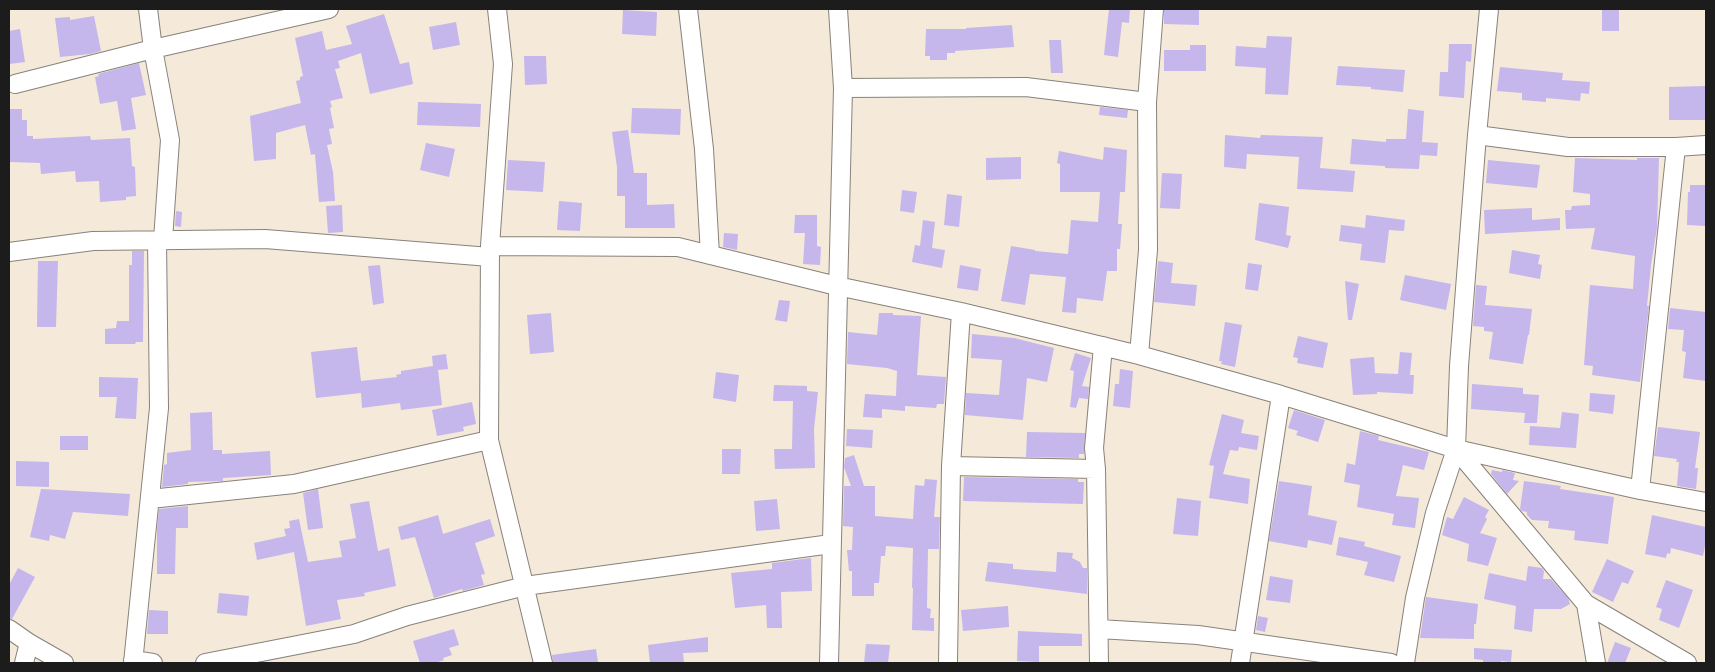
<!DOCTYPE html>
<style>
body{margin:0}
#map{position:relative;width:1715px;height:672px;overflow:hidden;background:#f5e9d9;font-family:"Patrick Hand",sans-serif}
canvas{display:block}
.frame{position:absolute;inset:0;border:10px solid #1c1c1c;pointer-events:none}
</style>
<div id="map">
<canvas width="1715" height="672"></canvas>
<div class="frame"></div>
</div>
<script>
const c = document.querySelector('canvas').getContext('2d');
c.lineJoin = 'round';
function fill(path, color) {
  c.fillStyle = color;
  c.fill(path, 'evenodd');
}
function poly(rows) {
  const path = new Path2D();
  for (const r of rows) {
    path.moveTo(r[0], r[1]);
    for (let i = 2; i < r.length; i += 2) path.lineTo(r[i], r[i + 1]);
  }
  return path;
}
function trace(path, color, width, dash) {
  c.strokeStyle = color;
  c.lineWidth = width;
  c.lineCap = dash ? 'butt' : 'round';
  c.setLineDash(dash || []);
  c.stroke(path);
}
const building = poly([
 [1109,9,1130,9,1129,23,1122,22,1118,57,1104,55],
 [1164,9,1199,9,1199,25,1164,24],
 [1602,9,1619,9,1619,31,1602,31],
 [623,10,657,12,656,36,622,34],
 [384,14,400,64,409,62,413,84,370,94,361,53,338,61,340,68,335,69,343,98,330,101,332,107,330,108,334,128,329,129,332,144,327,145,333,172,335,201,319,202,315,154,311,155,305,125,276,133,276,159,254,161,250,116,301,103,296,81,300,80,300,77,303,76,295,38,322,31,326,50,352,44,346,26],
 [94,16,101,51,90,54,60,57,55,18,70,17,70,20],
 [456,22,460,45,433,50,429,27],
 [1012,25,1014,47,955,51,955,53,947,53,947,60,930,60,930,56,925,56,926,29,966,29,966,28],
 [20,29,25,62,9,64,9,31],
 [1267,36,1292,37,1288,95,1265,94,1266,68,1235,66,1236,46,1266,48],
 [1049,40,1061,40,1063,73,1051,73],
 [1449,44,1472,44,1471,62,1466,61,1464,98,1439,96,1440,72,1448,72],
 [1190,45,1206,45,1206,71,1164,71,1164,50,1190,50],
 [524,56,546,56,547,84,525,85],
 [139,63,146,95,131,98,136,129,122,131,117,101,100,104,95,77,99,76,98,74],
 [1338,66,1405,70,1403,92,1371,89,1371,87,1336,85],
 [1500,67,1563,73,1562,80,1590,82,1589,94,1581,93,1580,101,1546,98,1546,102,1522,100,1522,93,1497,91],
 [1705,86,1706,120,1669,120,1669,87],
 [418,102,481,104,480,127,417,125],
 [1100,107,1128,110,1127,118,1099,115],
 [632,108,681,109,680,135,631,133],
 [9,109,22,109,22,120,27,120,27,136,33,136,33,139,90,136,91,140,130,138,132,166,135,167,136,196,126,197,126,200,100,202,99,181,76,182,75,171,41,174,40,163,9,162],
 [1408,109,1424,111,1422,142,1438,143,1437,156,1420,155,1419,169,1385,168,1385,166,1350,164,1352,139,1386,142,1386,139,1406,139],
 [628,130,634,173,647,173,647,205,674,204,675,228,625,228,625,196,617,196,617,167,612,132],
 [1225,135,1260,138,1261,135,1323,137,1320,168,1355,171,1353,192,1297,189,1299,157,1247,154,1246,169,1224,167],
 [426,143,455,149,449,177,420,170],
 [1104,147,1127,150,1125,192,1120,192,1118,224,1122,224,1120,249,1117,249,1117,271,1107,271,1103,301,1077,298,1076,313,1062,312,1066,277,1030,274,1025,305,1001,301,1011,246,1035,250,1035,251,1068,254,1071,220,1098,222,1100,192,1060,192,1060,164,1057,163,1059,151,1103,160],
 [1021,157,1021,179,986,180,986,158],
 [1575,158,1637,160,1637,158,1659,158,1657,228,1651,265,1647,306,1649,306,1640,382,1592,375,1593,366,1584,365,1590,285,1633,289,1635,256,1591,249,1595,228,1566,229,1565,210,1571,210,1572,206,1590,205,1590,194,1573,192],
 [508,160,545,162,543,192,506,190],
 [1488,160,1540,165,1537,188,1486,183],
 [1162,173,1182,174,1180,209,1160,208],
 [1690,185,1706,185,1706,226,1687,225,1688,192,1690,192],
 [902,190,917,192,914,213,900,211],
 [947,194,962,196,959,227,944,225],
 [559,201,582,203,580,231,557,230],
 [1259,203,1289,207,1286,235,1291,236,1288,248,1255,240],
 [342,205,343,232,328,233,326,206],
 [1532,208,1532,220,1560,218,1560,230,1485,234,1484,210],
 [176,211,182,212,181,227,175,226],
 [795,215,817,215,817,246,821,247,820,265,803,264,805,233,794,233],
 [1366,215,1405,220,1404,231,1389,230,1385,263,1360,260,1362,244,1339,241,1341,225,1365,228],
 [923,220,935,222,932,248,945,250,942,268,912,262,915,245,920,246],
 [724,233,738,234,737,250,723,247],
 [1512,250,1540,255,1538,264,1542,265,1540,279,1509,273],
 [132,251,144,251,143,342,136,342,135,344,105,344,105,329,116,328,117,321,129,321,129,265,132,265],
 [38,261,58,261,56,327,37,327],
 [1158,261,1173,263,1171,283,1197,285,1195,306,1154,302],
 [1248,263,1262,265,1258,291,1245,289],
 [380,265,384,303,373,305,368,266],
 [960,265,981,269,978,291,957,288],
 [1405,275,1451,284,1446,310,1400,300],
 [1345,281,1359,284,1352,320,1348,320],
 [1476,285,1487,286,1485,305,1532,309,1529,335,1528,335,1523,364,1489,359,1493,332,1484,331,1484,327,1473,326],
 [779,300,790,301,787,322,775,320],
 [1670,308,1706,312,1706,381,1683,378,1686,352,1682,351,1684,330,1668,329],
 [551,313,554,352,530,354,527,315],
 [879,313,893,313,893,315,921,316,917,375,946,377,944,404,937,404,936,408,905,406,905,411,882,409,882,418,863,417,865,394,896,396,897,371,887,368,847,364,848,332,877,335],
 [1225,322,1242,325,1235,367,1221,364,1222,361,1219,361],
 [972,334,1014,338,1054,348,1047,382,1027,378,1023,420,965,415,966,393,999,395,1002,360,971,358],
 [1298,336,1328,343,1323,368,1297,363,1298,358,1293,357],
 [357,347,361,381,397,377,396,375,401,374,401,371,433,366,432,356,446,354,448,369,438,370,442,405,401,410,400,403,362,408,361,393,316,398,311,352],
 [1400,352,1412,353,1410,375,1414,375,1413,394,1377,392,1377,394,1353,395,1350,359,1374,357,1375,373,1398,374],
 [1075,353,1091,358,1082,386,1089,387,1088,399,1079,398,1076,408,1070,407,1074,371,1070,370],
 [1120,369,1133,371,1130,408,1113,406,1115,384,1119,384],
 [716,372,739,375,736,402,713,398],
 [99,377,138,378,136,419,115,418,117,397,99,397],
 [1472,384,1523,388,1523,394,1539,395,1537,423,1524,423,1525,413,1471,409],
 [774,385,807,386,807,391,818,392,814,429,815,468,775,469,774,449,792,449,793,401,773,401],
 [1590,393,1615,395,1613,414,1589,411],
 [472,402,476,424,463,427,464,431,437,436,432,410],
 [1294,410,1325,420,1318,442,1296,435,1298,431,1288,428],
 [212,412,213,450,222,450,222,454,270,451,271,475,223,478,223,481,188,482,188,484,162,487,164,465,167,464,167,453,191,450,190,413],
 [1562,412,1579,414,1576,448,1529,445,1530,426,1560,428],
 [1222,414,1244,420,1241,433,1259,436,1257,450,1239,447,1238,451,1230,450,1223,474,1250,479,1248,504,1209,498,1214,466,1209,465],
 [1658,427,1700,432,1695,468,1698,468,1696,489,1677,486,1679,462,1676,462,1677,459,1654,456],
 [847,429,873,430,872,448,846,446],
 [1360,431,1379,436,1378,440,1429,452,1424,470,1403,465,1396,496,1419,498,1415,528,1392,525,1394,514,1357,507,1360,485,1344,482,1347,463,1355,465],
 [1027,432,1085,433,1084,454,1079,454,1079,458,1026,457],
 [60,436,88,436,88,450,60,450],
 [722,449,741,449,740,474,722,474],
 [854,455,864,486,875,486,875,516,913,519,915,485,924,486,925,479,937,480,934,517,940,517,939,549,928,549,927,608,931,609,930,618,934,618,934,631,912,630,913,588,912,588,913,548,886,546,885,556,881,556,879,583,874,583,874,596,852,596,852,571,849,571,847,550,852,550,853,527,843,526,844,486,851,486,844,467,845,458],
 [16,461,49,462,49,487,16,486],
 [1492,470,1502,472,1502,470,1515,473,1513,480,1519,481,1507,494,1491,474],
 [964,477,1078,479,1078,482,1084,482,1083,504,963,501],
 [1279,481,1312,486,1308,515,1337,521,1332,545,1308,540,1307,548,1269,541],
 [1524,481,1561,486,1560,489,1614,497,1608,544,1574,540,1575,531,1548,528,1549,521,1532,520,1527,515,1527,512,1522,511,1520,509],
 [41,489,130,494,128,516,73,512,65,539,50,535,49,541,30,537],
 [318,489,323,528,308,530,303,493],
 [1464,497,1489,510,1485,517,1487,519,1480,533,1497,538,1488,566,1467,561,1469,544,1442,535,1447,517,1453,519],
 [1177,498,1201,501,1198,536,1173,534],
 [777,499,780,529,756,531,754,501],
 [369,501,378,551,389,548,396,586,364,593,365,596,337,600,341,619,306,626,294,552,257,560,254,543,286,536,284,529,290,528,289,521,299,519,308,562,342,557,339,541,356,538,350,504],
 [188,506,188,528,176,528,175,574,157,574,157,529,159,509],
 [438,515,443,534,490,519,495,536,475,543,485,574,481,575,484,585,463,591,462,589,434,598,415,537,401,540,398,527],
 [1652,515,1706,527,1706,541,1703,556,1671,548,1670,554,1667,553,1666,558,1645,554],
 [1339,537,1365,542,1364,546,1401,556,1394,582,1364,575,1368,562,1336,555],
 [1057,552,1073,553,1072,558,1080,562,1083,568,1087,568,1087,594,985,581,988,562,1013,564,1013,569,1056,572],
 [811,558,812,591,781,592,782,628,767,628,766,605,735,608,731,573,772,569,772,563],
 [1607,559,1634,571,1628,584,1622,582,1613,602,1592,592],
 [1528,566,1542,568,1544,571,1543,579,1551,579,1568,598,1570,604,1561,609,1534,609,1532,632,1514,629,1516,606,1484,599,1489,573,1526,581],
 [18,568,35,577,12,619,9,619,9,585],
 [1270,576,1293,580,1290,603,1266,600],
 [1666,580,1693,590,1679,628,1659,620,1662,609,1656,607],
 [219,593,249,596,247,616,217,613],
 [1426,597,1478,604,1476,624,1474,624,1474,639,1420,638],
 [1008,606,1009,627,963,631,961,610],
 [149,610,168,611,168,634,147,634],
 [1258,616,1268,618,1265,632,1256,630],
 [454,629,459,645,449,648,452,655,443,658,444,660,435,663,420,663,413,641],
 [1018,631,1082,634,1082,646,1039,646,1039,662,1017,661],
 [708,637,708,652,683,653,684,663,650,663,648,645],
 [1615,642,1631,648,1625,663,1607,663],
 [866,644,890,645,888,663,864,663],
 [1474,648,1512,650,1511,662,1501,661,1501,663,1483,663,1483,660,1474,659],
 [596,649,598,662,553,663,552,655]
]);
const minor = poly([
 [148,9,153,49,170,140,163,240],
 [497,9,503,64,490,246,489,440,543,663],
 [688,9,704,149,710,255],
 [15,84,153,49,329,9],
 [843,88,1026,87,1147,102],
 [1477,135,1568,147,1676,147,1706,145],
 [490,246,678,247,837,286,961,312,1139,355,1281,395,1456,449,1640,490,1706,502],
 [9,252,93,241,265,239,490,257],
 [1139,355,1148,250,1147,102,1154,9],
 [1456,449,1586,604,1687,663],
 [951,466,1096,469],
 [1640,490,1676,147],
 [150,499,294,484,489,440],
 [1586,604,1596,663],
 [9,629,29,643,24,663],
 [1099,629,1198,635,1391,663],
 [29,643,64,663],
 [133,660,153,663],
 [133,663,159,408,157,240],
 [205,663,354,634,407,616,525,586,831,544],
 [829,663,843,88,838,9],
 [948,663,951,466,961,312],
 [1099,663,1096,469,1094,448,1103,346],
 [1240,663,1281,395],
 [1405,663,1415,598,1435,513,1456,449,1459,366,1477,135,1489,9]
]);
fill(building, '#c5b6ec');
trace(minor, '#88827a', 20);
trace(minor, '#fff', 18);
</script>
